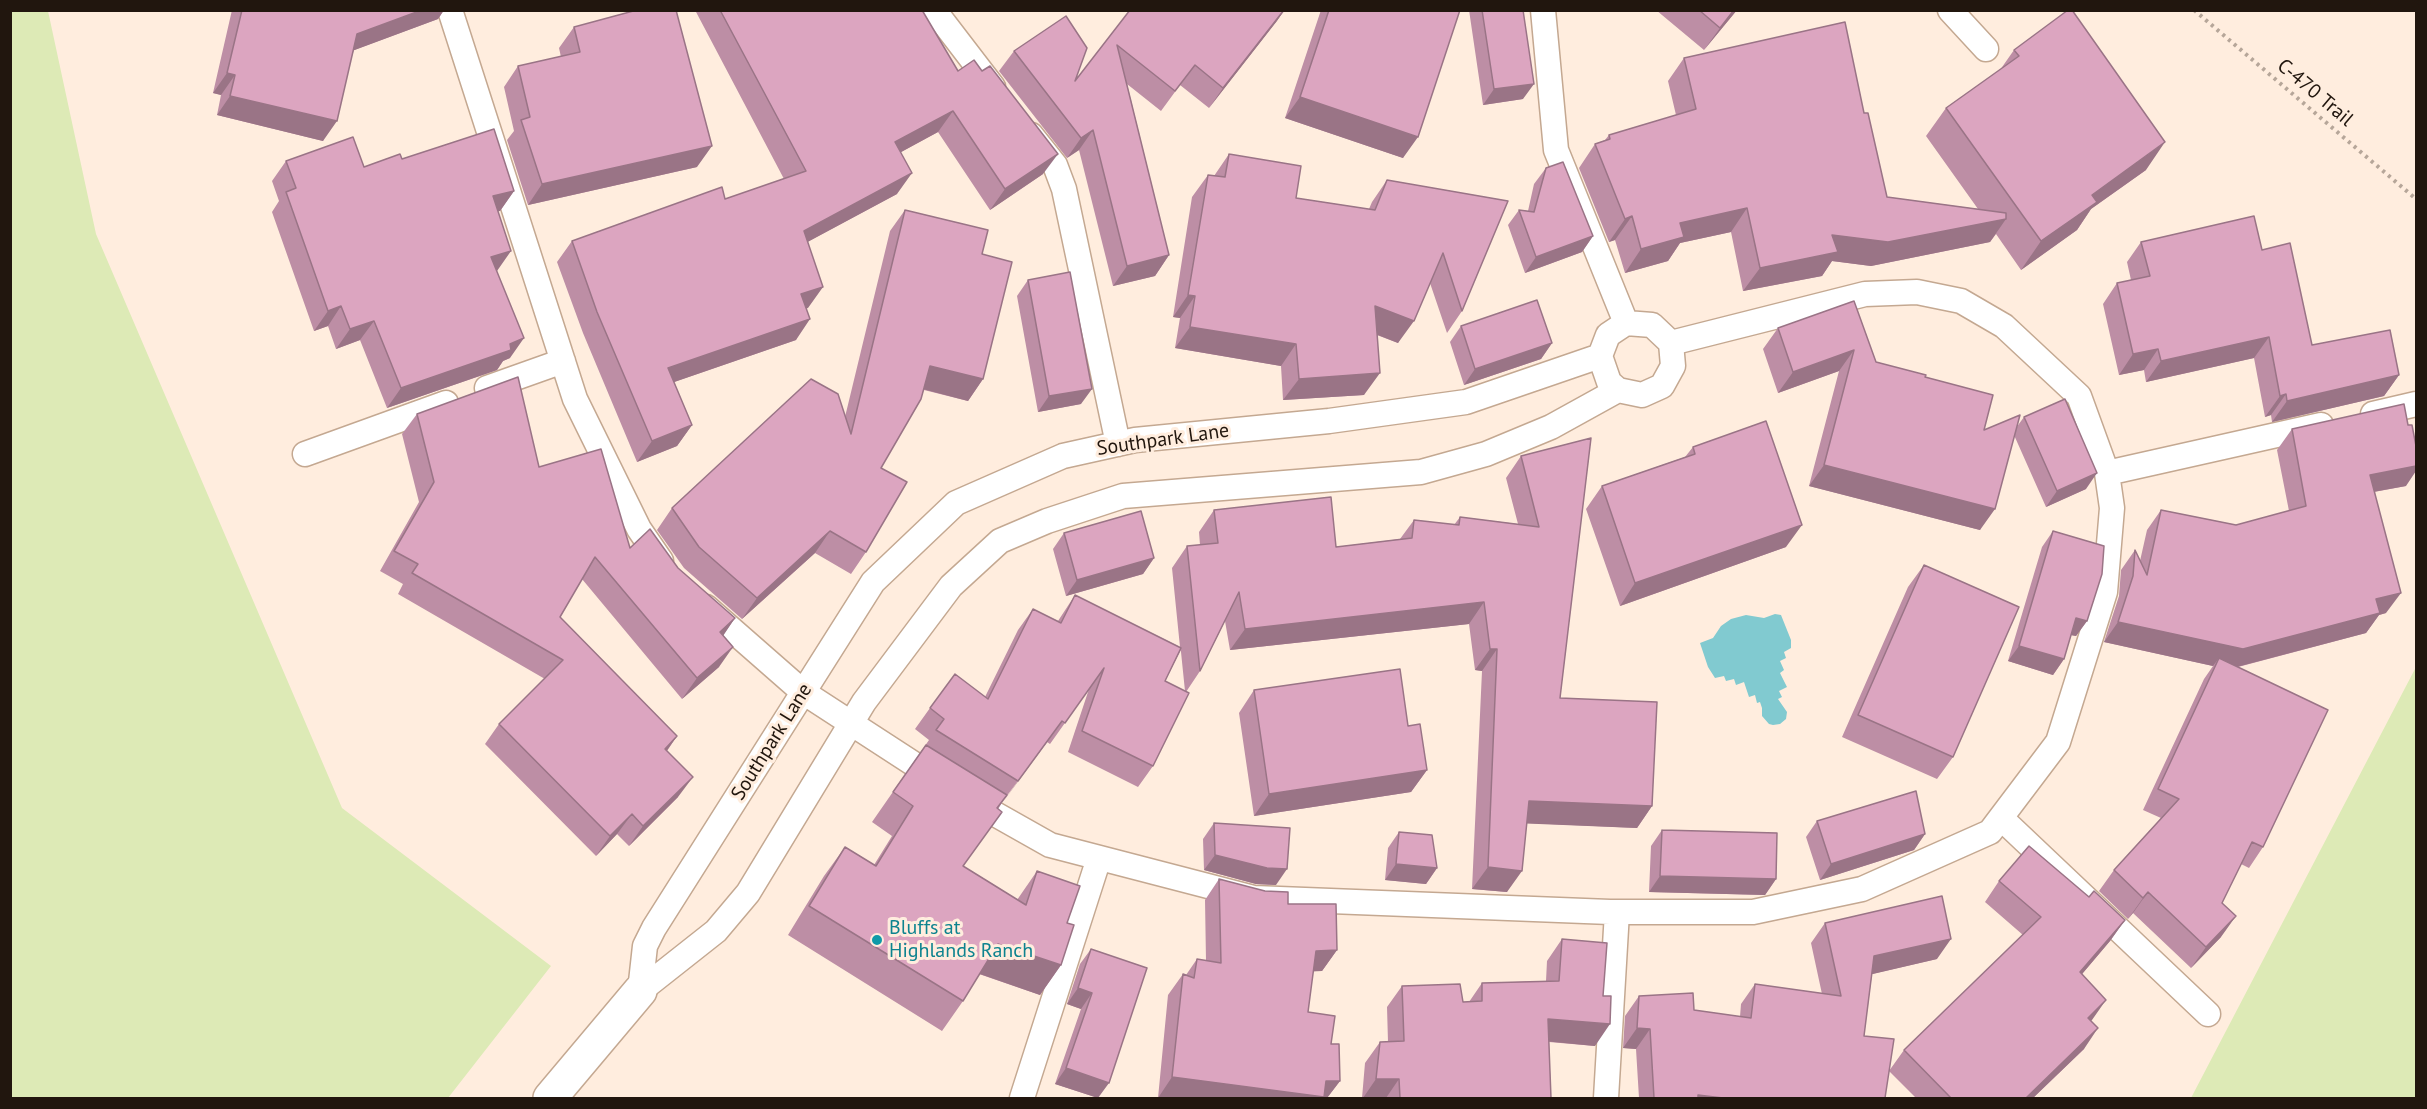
<!DOCTYPE html>
<style>
body{margin:0}
#map{position:relative;width:2427px;height:1109px;overflow:hidden;background:#ffedde;font-family:"PT Sans",sans-serif}
canvas{display:block}
.frame{position:absolute;inset:0;border:12px solid #21160e;pointer-events:none}
</style>
<div id="map">
<canvas width="2427" height="1109"></canvas>
<div class="frame"></div>
</div>
<script>
const c = document.querySelector('canvas').getContext('2d');
c.lineJoin = 'round';
function fill(path, color) {
  c.fillStyle = color;
  c.fill(path, 'evenodd');
}
function poly(rows) {
  const path = new Path2D();
  for (const r of rows) {
    path.moveTo(r[0], r[1]);
    for (let i = 2; i < r.length; i += 2) path.lineTo(r[i], r[i + 1]);
  }
  return path;
}
function trace(path, color, width, dash) {
  c.strokeStyle = color;
  c.lineWidth = width;
  c.lineCap = dash ? 'butt' : 'round';
  c.setLineDash(dash || []);
  c.stroke(path);
}
function label(font, color, halo, rows, align = 'center') {
  c.font = font + ' "PT Sans",sans-serif';
  c.lineWidth = 6;
  c.setLineDash([]);
  c.textBaseline = 'middle';
  c.strokeStyle = halo;
  c.fillStyle = color;
  for (const [text, x, y, turn = 0] of rows) {
    c.save();
    c.translate(x, y);
    c.rotate((+turn || 0) * Math.PI / 180);
    c.textAlign = isNaN(turn) ? turn : align;
    if (halo) c.strokeText(text, 0, 0);
    c.fillText(text, 0, 0);
    c.restore();
  }
}
const green = poly([
 [10,11,48,11,96,234,342,808,551,966,448,1098,11,1098],
 [2416,667,2416,1098,2191,1098]
]);
const water = poly([
 [1775,614,1781,615,1791,640,1791,648,1784,652,1786,658,1780,661,1784,670,1780,673,1787,687,1779,691,1782,697,1778,699,1787,712,1786,719,1780,724,1773,725,1769,724,1762,716,1762,708,1760,702,1757,703,1755,695,1749,697,1744,682,1736,685,1734,679,1726,681,1724,676,1715,678,1708,667,1700,643,1713,638,1721,626,1731,619,1746,615,1764,618]
]);
const path = poly([
 [2194,10,2416,199]
]);
const service = poly([
 [450,10,575,399,639,529,661,561],
 [934,10,993,87],
 [1543,10,1556,150,1626,323],
 [1950,10,1986,49],
 [1031,135,1055,165,1064,189,1118,444],
 [487,388,563,361],
 [2373,414,2416,404],
 [305,454,446,403],
 [2107,473,2321,425],
 [706,607,803,692,940,781],
 [972,801,1050,845,1254,898,1610,912,1753,912,1862,889,1990,832,2058,742,2105,592,2112,508,2107,473,2079,396,2004,326,1961,301,1917,292,1865,294,1671,343],
 [2001,818,2208,1014],
 [640,991,716,931,748,893,864,702,951,586,1000,541,1047,521,1123,496,1421,472,1486,454,1551,427,1618,390,1642,395,1662,386,1673,366,1671,343,1652,325,1626,323,1608,335,1600,356,1609,382,1618,390],
 [640,991,645,946,654,928,873,582,956,503,1063,456,1135,440,1329,421,1466,402,1600,356],
 [1022,1098,1099,858],
 [1606,1098,1617,912]
]);
const minor = poly([
 [550,1098,640,991]
]);
const wall = poly([
 [232,10,444,10,438,19,354,50,323,141,217,115,221,95,213,93],
 [695,10,922,10,958,71,1043,174,990,210,938,132,901,152,897,194,807,242,808,308,806,308,796,340,674,382,692,425,677,446,637,462,583,333,557,262,572,241,725,199,784,179],
 [1130,10,1285,10,1209,108,1180,85,1161,111,1127,84,1169,255,1155,276,1113,286,1079,150,1067,158,999,71,1014,51,1075,81],
 [1321,10,1460,10,1403,158,1285,118],
 [1469,10,1523,10,1523,99,1483,105],
 [1656,10,1737,10,1704,50],
 [574,27,697,167,528,205,507,140,514,131,504,87,518,66,561,57,559,48],
 [2014,50,2146,170,2091,209,2077,230,2021,270,1996,234,1990,242,1871,266,1832,261,1822,276,1743,291,1731,232,1680,243,1668,261,1625,273,1615,240,1609,242,1579,168,1595,144,1605,140,1609,135,1676,115,1668,81,1684,58,1864,113,1887,197,1978,209,1926,136,1946,108,2000,70],
 [1229,154,1296,198,1369,209,1372,202,1387,180,1508,201,1462,311,1447,333,1430,283,1398,343,1377,335,1364,395,1283,400,1281,366,1175,348,1180,318,1173,317,1192,197,1208,175,1214,176],
 [402,159,514,191,500,211,498,211,497,271,510,358,503,361,497,370,387,408,360,340,336,349,328,326,314,331,272,212,279,201,272,181,286,161,364,167],
 [1546,168,1593,236,1582,252,1525,273,1508,225,1519,210,1528,211,1534,184],
 [905,210,982,254,983,379,968,401,924,390,881,468,866,552,851,574,815,553,742,619,684,568,657,530,672,508,845,417,890,231],
 [2141,242,2262,250,2312,345,2399,375,2384,396,2272,422,2271,415,2265,417,2254,358,2146,382,2144,370,2119,375,2103,304,2117,283,2131,280,2127,262],
 [1028,280,1081,404,1038,412,1017,296],
 [1854,301,1876,362,1925,377,1984,430,2016,428,2024,417,2086,489,2046,507,2014,435,1980,530,1809,486,1839,371,1778,393,1763,349,1778,328],
 [1461,326,1552,343,1541,359,1464,385,1450,342],
 [417,414,539,467,630,548,678,568,735,618,723,635,719,667,682,699,582,579,560,617,677,736,667,751,678,797,629,846,617,834,596,856,485,744,499,724,545,679,398,594,403,584,380,571,419,502,402,434],
 [2292,429,2406,486,2374,492,2386,613,2379,615,2366,633,2238,667,2263,847,2249,868,2241,864,2222,903,2221,937,2191,968,2133,913,2128,919,2099,891,2114,870,2161,818,2143,810,2204,679,2213,666,2104,642,2119,596,2121,570,2135,550,2140,561,2147,530,2161,510,2236,525,2289,511,2277,450],
 [1591,438,1560,698,1652,806,1637,828,1527,823,1507,892,1472,889,1482,671,1475,670,1469,624,1230,650,1225,621,1200,671,1186,692,1153,766,1138,787,1068,752,1089,689,1050,744,1047,742,1003,801,963,867,1017,900,1037,871,1067,923,1061,965,1040,995,979,974,963,1001,942,1031,788,935,824,876,845,847,874,865,892,836,872,822,929,740,915,729,930,708,985,697,1018,630,1033,609,1058,621,1075,595,1180,647,1172,568,1187,546,1200,545,1199,532,1214,510,1336,547,1400,539,1414,520,1454,525,1460,517,1518,524,1506,478,1521,456],
 [1181,650,1181,652,1185,691,1165,681],
 [1693,447,1786,547,1620,606,1586,509,1602,486,1685,457],
 [2053,531,2087,621,2076,636,2071,635,2064,659,2053,675,2008,661,2042,547],
 [1064,533,1154,558,1143,574,1066,596,1053,549],
 [1924,565,1953,757,1937,779,1842,737,1908,587],
 [1254,690,1408,726,1427,770,1411,792,1254,816,1239,713],
 [1817,821,1925,834,1914,850,1820,880,1806,837],
 [1214,823,1276,885,1256,884,1204,870,1203,839],
 [1662,830,1776,879,1765,895,1649,892,1651,846],
 [1399,832,1437,868,1426,884,1385,880,1388,848],
 [1219,879,1288,904,1337,950,1322,971,1313,971,1308,1012,1331,1044,1340,1081,1327,1098,1158,1098,1168,995,1183,974,1186,975,1197,959,1206,961,1205,900],
 [1999,881,2089,897,2125,920,2110,941,2082,974,2091,1021,2084,1049,2033,1098,1916,1098,1889,1071,1904,1050,2023,935,1985,902],
 [1825,923,1937,959,1872,974,1864,1036,1885,1098,1639,1098,1636,1049,1623,1048,1625,1016,1639,996,1694,1010,1740,1017,1741,1004,1755,984,1822,994,1811,943],
 [1562,939,1595,1046,1549,1042,1551,1098,1362,1098,1365,1063,1380,1042,1388,1042,1387,1007,1402,986,1463,1002,1469,1002,1482,983,1546,981,1547,961],
 [1091,949,1098,1098,1055,1084,1081,1009,1067,1004,1080,964]
]);
const shadedWall = poly([
 [422,10,444,10,438,19,344,54,357,34],
 [1284,10,1277,21,1209,108,1223,88],
 [1734,10,1737,10,1704,50,1720,28],
 [227,73,235,75,221,95,213,93],
 [1534,84,1523,99,1483,105,1494,89],
 [230,96,337,121,323,141,217,115],
 [1300,97,1418,137,1403,158,1285,118],
 [953,111,938,132,881,163,895,142],
 [1093,130,1079,150,1067,158,1081,138],
 [2165,142,2146,170,2091,209,2077,230,2021,270,2041,241,2092,195],
 [712,146,697,167,528,205,542,184],
 [1058,154,1043,174,990,210,1005,189],
 [912,173,897,194,789,252,804,231],
 [514,191,500,211,479,215,493,196],
 [1747,208,1731,232,1680,243,1668,261,1625,273,1641,249,1680,223],
 [1632,216,1615,240,1609,242,1625,219],
 [2006,219,1990,242,1871,266,1832,261,1822,276,1743,291,1760,268,1832,235],
 [1593,236,1582,252,1525,273,1536,257],
 [511,251,497,271,491,257],
 [1169,255,1155,276,1113,286,1127,266],
 [823,287,808,308,787,315,801,294],
 [1188,295,1195,296,1180,318,1173,317],
 [341,306,328,326,314,331,328,311],
 [1375,306,1414,321,1398,343,1360,328],
 [810,319,796,340,654,389,668,368],
 [374,321,360,340,336,349,350,329],
 [1190,327,1296,344,1281,366,1175,348],
 [2269,337,2254,358,2146,382,2161,361],
 [524,338,510,358,503,361,497,370,387,408,401,388],
 [1552,343,1541,359,1464,385,1475,369],
 [2158,349,2144,370,2119,375,2133,354],
 [1854,350,1839,371,1778,393,1793,372],
 [930,366,983,379,968,401,915,387],
 [1380,373,1364,395,1283,400,1299,379],
 [2399,375,2384,396,2272,422,2287,401],
 [1092,389,1081,404,1038,412,1049,396],
 [2286,394,2271,415,2265,417,2280,396],
 [692,425,677,446,637,462,652,441],
 [1824,465,1995,509,1980,530,1809,486],
 [2416,466,2416,471,2406,486,2356,495,2370,475],
 [2097,473,2086,489,2046,507,2057,491],
 [1802,525,1786,547,1620,606,1635,583],
 [830,531,815,553,742,619,757,598],
 [1154,558,1143,574,1066,596,1077,580],
 [2401,593,2386,613,2379,615,2366,633,2229,669,2219,658,2213,666,2104,642,2118,622,2376,599],
 [1484,602,1469,624,1230,650,1245,629],
 [735,618,721,639,720,632],
 [2076,618,2087,621,2076,636,2065,634],
 [2019,646,2064,659,2053,675,2008,661],
 [733,647,719,667,682,699,697,678],
 [1490,649,1497,649,1482,671,1475,670],
 [1062,721,1047,742,1003,802,1018,781],
 [677,736,663,756,665,749],
 [1427,770,1411,792,1254,816,1269,794],
 [693,777,678,797,629,846,643,826],
 [1529,801,1652,806,1637,828,1514,823],
 [632,814,617,834,596,856,610,836],
 [1925,834,1914,850,1820,880,1831,864],
 [1215,855,1287,869,1276,885,1256,884,1204,870],
 [1396,864,1437,868,1426,884,1385,880],
 [1488,867,1522,871,1507,892,1472,889],
 [1660,876,1776,879,1765,895,1649,892],
 [2148,892,2133,913,2128,919,2143,898],
 [2236,916,2221,937,2191,968,2206,947],
 [2125,920,2110,941,2066,993,2080,972],
 [1951,939,1937,959,1860,977,1874,956],
 [998,944,1061,965,1040,995,977,973],
 [1337,950,1322,971,1302,972,1316,951],
 [1078,988,1092,993,1081,1009,1067,1004],
 [2106,1000,2092,1020,2073,1039,2088,1018],
 [1548,1019,1610,1024,1595,1046,1533,1040],
 [1637,1028,1650,1029,1636,1049,1623,1048],
 [2098,1028,2084,1049,2033,1098,2026,1098],
 [1066,1068,1109,1083,1098,1098,1055,1084],
 [1172,1077,1326,1081,1340,1081,1327,1098,1158,1098],
 [1376,1079,1399,1079,1386,1098,1363,1098],
 [1698,1095,1723,1098,1695,1098]
]);
const building = poly([
 [242,10,422,10,357,34,337,121,230,96,235,75,227,73,242,10],
 [637,10,676,10,712,146,542,184,521,120,530,117,518,66,580,52,574,27,637,10],
 [720,10,922,10,958,71,974,60,982,71,990,66,1058,154,1005,189,953,111,895,142,912,173,804,231,823,287,801,294,810,319,668,368,692,425,652,441,597,312,572,241,722,187,725,199,806,171,720,10],
 [1130,10,1284,10,1223,88,1195,65,1175,91,1117,45,1169,255,1127,266,1093,130,1081,138,1014,51,1066,16,1087,48,1075,81,1130,10],
 [1329,10,1460,10,1418,137,1300,97,1329,10],
 [1482,10,1523,10,1534,84,1494,89,1482,10],
 [1699,10,1734,10,1720,28,1699,10],
 [2068,10,2072,10,2165,142,2092,195,2097,202,2041,241,1946,108,2019,56,2014,50,2068,10],
 [1845,22,1864,113,1868,113,1887,197,2006,213,2006,219,1888,242,1832,235,1838,252,1760,268,1747,208,1680,223,1684,237,1641,249,1632,216,1625,219,1595,144,1610,139,1609,135,1696,109,1684,58,1845,22],
 [494,129,514,191,493,196,511,251,491,257,524,338,510,344,511,350,401,388,374,321,350,329,341,306,328,311,286,192,296,188,286,161,353,137,364,167,400,154,402,159,494,129],
 [1229,154,1301,166,1296,198,1375,210,1387,180,1508,201,1462,311,1443,253,1414,321,1375,306,1380,373,1299,379,1296,344,1190,327,1195,296,1188,295,1208,175,1225,177,1229,154],
 [1563,162,1593,236,1536,257,1519,210,1534,212,1546,168,1563,162],
 [905,210,988,230,982,254,1012,262,983,379,930,366,921,399,881,468,907,482,866,552,830,531,757,598,699,547,672,508,811,379,838,394,851,434,905,210],
 [2254,216,2262,250,2290,243,2312,345,2390,330,2399,375,2287,401,2286,394,2280,396,2269,337,2161,361,2158,349,2133,354,2117,283,2150,276,2141,242,2254,216],
 [1070,272,1092,389,1049,396,1028,280,1070,272],
 [1537,300,1552,343,1475,369,1461,326,1537,300],
 [1854,301,1876,362,1926,375,1925,377,1993,395,1984,430,2020,415,1995,509,1824,465,1854,350,1793,372,1778,328,1854,301],
 [518,377,539,467,601,449,630,548,650,529,678,568,735,618,720,632,733,647,697,678,595,557,560,617,677,736,665,749,693,777,643,826,632,814,610,836,499,724,563,660,412,573,418,564,394,551,434,482,417,414,518,377],
 [2065,399,2097,473,2057,491,2024,417,2065,399],
 [2404,404,2408,425,2412,425,2416,446,2416,466,2370,475,2401,593,2376,599,2380,613,2243,649,2118,622,2133,576,2135,550,2147,575,2161,510,2236,525,2306,506,2292,429,2404,404],
 [1766,421,1802,525,1635,583,1602,486,1695,454,1693,447,1766,421],
 [1591,438,1560,698,1657,702,1652,806,1529,801,1522,871,1488,867,1497,649,1490,649,1484,602,1245,629,1239,592,1200,671,1187,546,1218,543,1214,510,1331,497,1336,547,1412,538,1414,520,1459,525,1460,517,1539,527,1521,456,1591,438],
 [1141,511,1154,558,1077,580,1064,533,1141,511],
 [2053,531,2104,546,2102,574,2087,621,2076,618,2064,659,2019,646,2053,531],
 [1924,565,2019,607,1953,757,1858,715,1924,565],
 [1075,595,1181,648,1165,681,1189,693,1153,766,1082,731,1104,668,1065,723,1062,721,1018,781,936,730,944,719,930,708,955,674,988,699,1033,609,1061,623,1075,595],
 [2219,658,2328,710,2263,847,2252,842,2222,903,2236,916,2206,947,2148,892,2143,898,2114,870,2179,799,2158,789,2219,658],
 [1400,669,1408,726,1420,724,1427,770,1269,794,1254,690,1400,669],
 [926,745,1007,795,997,808,1002,812,963,866,1026,905,1037,871,1080,886,1067,923,1074,925,1061,965,998,944,963,1001,809,906,845,847,876,866,913,806,893,792,926,745],
 [1916,791,1925,834,1831,864,1817,821,1916,791],
 [1214,823,1290,828,1287,869,1267,868,1215,855,1214,823],
 [1662,830,1777,833,1776,879,1660,876,1662,830],
 [1399,832,1432,835,1437,868,1396,864,1399,832],
 [2029,846,2089,897,2094,891,2125,920,2080,972,2106,1000,2088,1018,2098,1028,2026,1098,1951,1098,1904,1050,2041,917,1999,881,2029,846],
 [1219,879,1265,891,1288,892,1288,904,1336,904,1337,950,1316,951,1308,1012,1335,1016,1331,1044,1339,1044,1340,1081,1326,1081,1324,1097,1172,1077,1183,974,1194,978,1197,959,1221,963,1219,879],
 [1942,896,1951,939,1874,956,1864,1036,1894,1039,1885,1098,1723,1098,1698,1095,1698,1098,1654,1098,1650,1029,1637,1028,1639,996,1693,993,1694,1010,1751,1018,1755,984,1841,996,1825,923,1942,896],
 [1562,939,1607,943,1603,996,1611,996,1610,1024,1548,1019,1551,1098,1400,1098,1399,1079,1376,1079,1380,1042,1404,1041,1402,986,1460,984,1463,1002,1482,1001,1482,983,1559,981,1562,939],
 [1091,949,1147,968,1109,1083,1066,1068,1092,993,1078,988,1091,949]
]);
const markers = [
 [877,940,6,"#0f9aa8"]
];
const streetNames = [
 ["C-470 Trail",2315,93,40],
 ["Southpark Lane",1163,440,-8],
 ["Southpark Lane",772,742,-58]
];
const cultureNames = [
 ["Bluffs at",889,928],
 ["Highlands Ranch",889,951]
];
fill(green, '#ddeab6');
fill(water, '#81cad0');
trace(service, '#c4a891', 27);
trace(minor, '#c4a891', 36);
trace(path, '#b6a699', 4, [3, 4.5]);
trace(service, '#fff', 24);
trace(minor, '#fff', 33);
fill(wall, '#bd8ea5');
fill(shadedWall, '#9a7486');
fill(building, '#dca5c0');
trace(building, '#9a7486', 1.5);
for (const [x, y, r, color] of markers) {
  const dot = new Path2D();
  dot.arc(x, y, r, 0, 2 * Math.PI);
  c.fillStyle = color;
  c.fill(dot);
  trace(dot, '#ffedde', 2);
}
label('20px', '#21160e', '#ffedde', streetNames);
label('20px', '#0d838f', '#ffedde', cultureNames, 'left');
</script>
